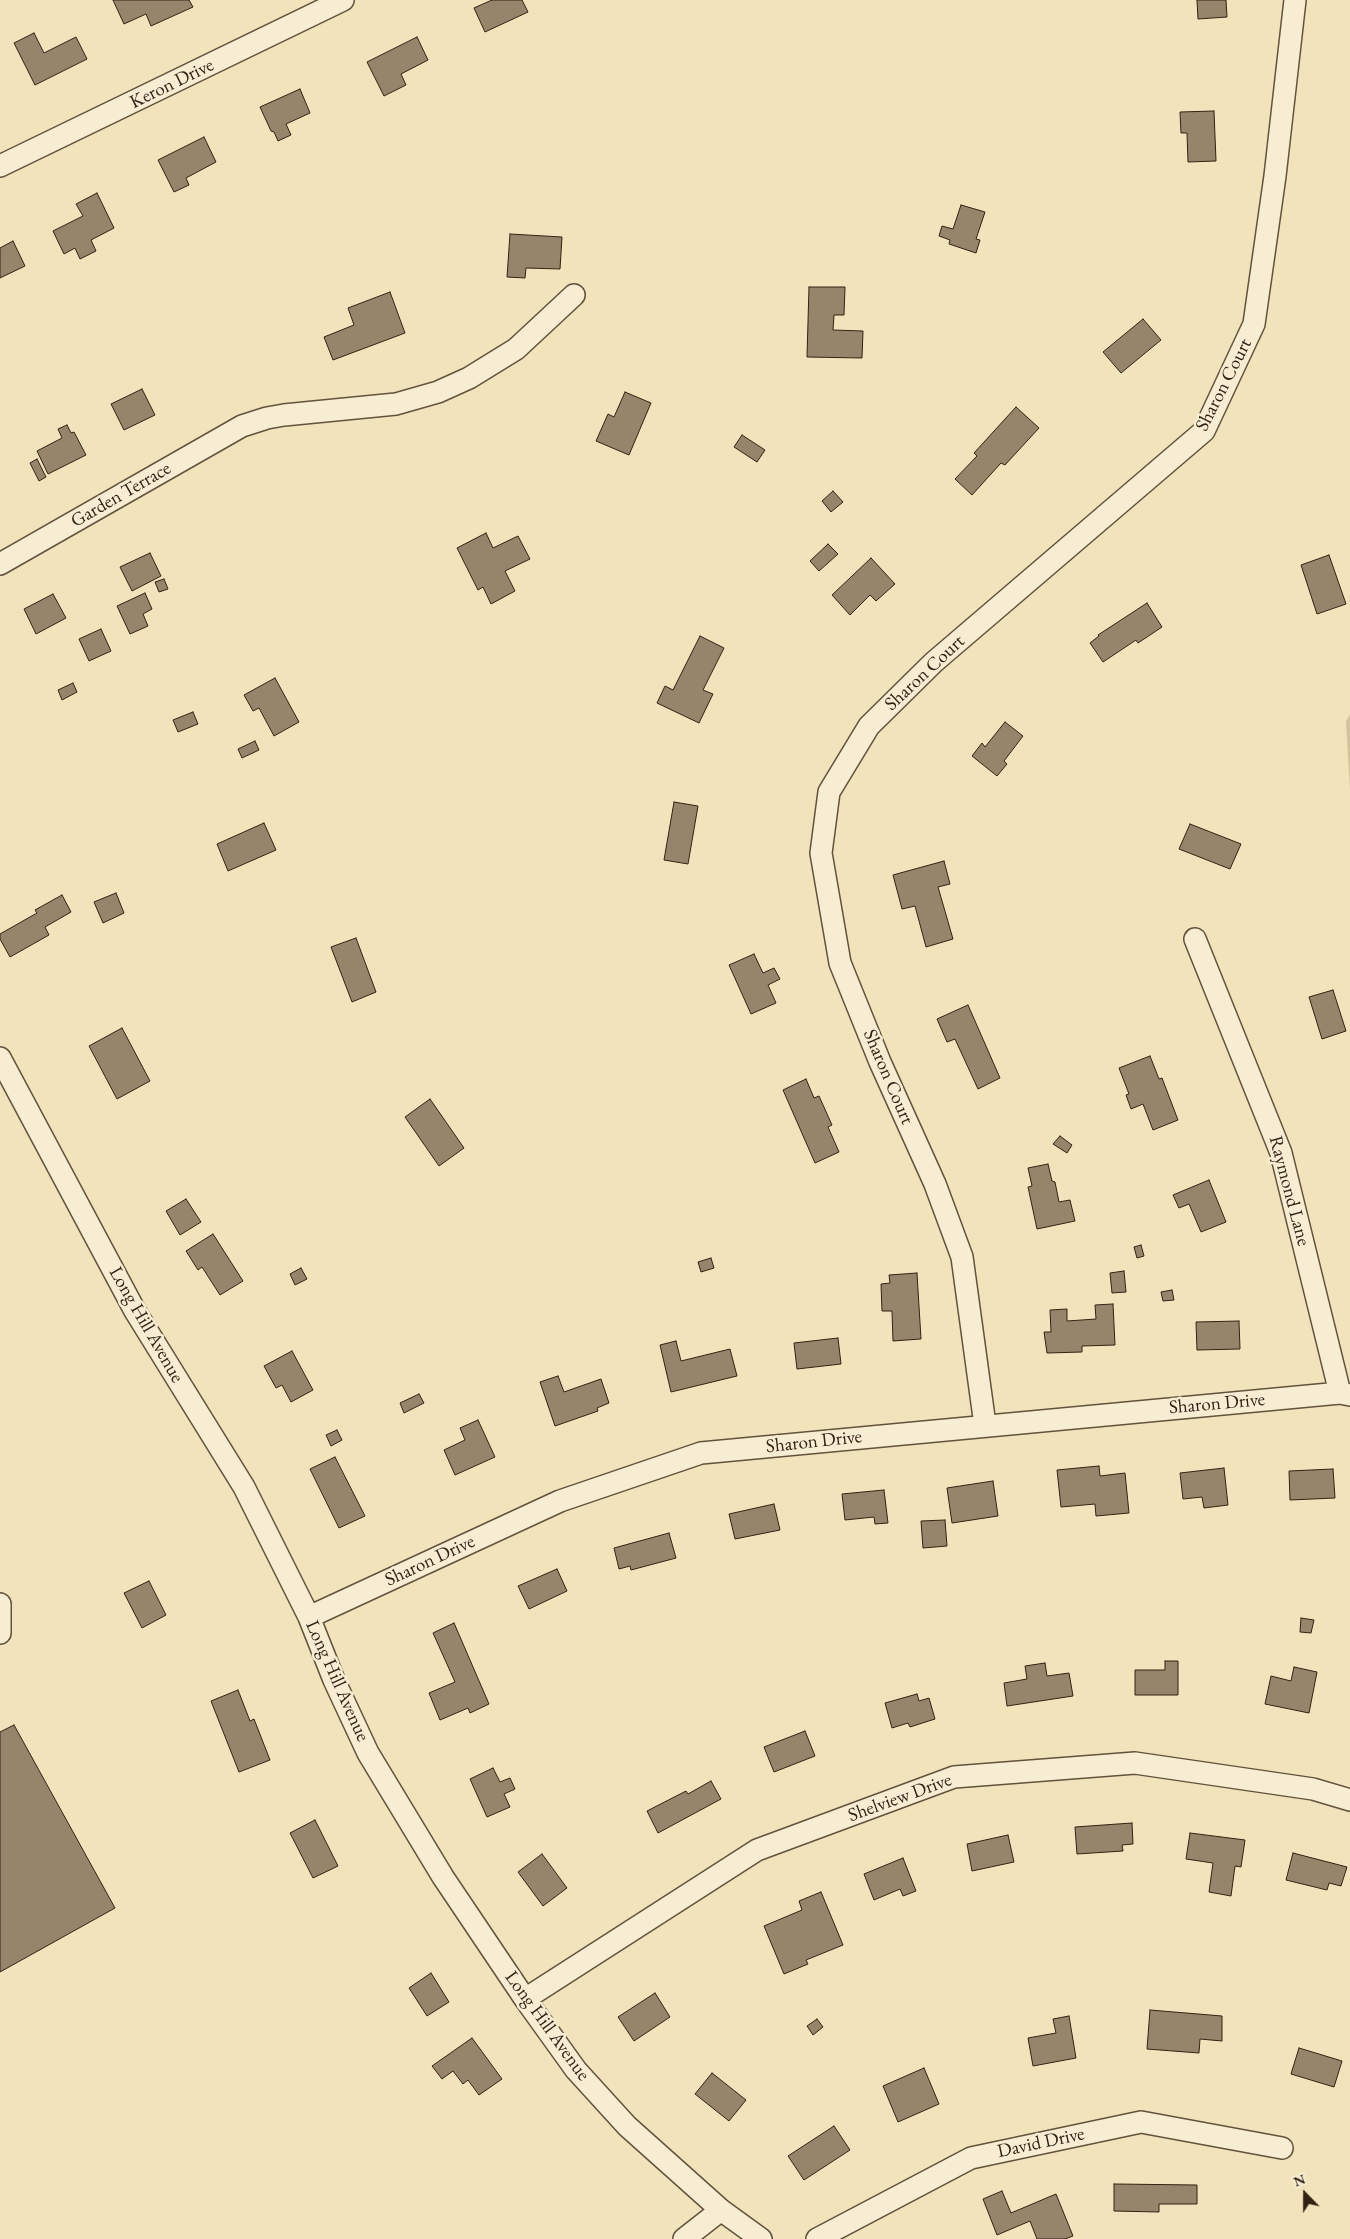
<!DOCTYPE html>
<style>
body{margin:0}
#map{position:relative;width:1350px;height:2239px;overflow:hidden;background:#f1e4ba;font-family:"EB Garamond",serif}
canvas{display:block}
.north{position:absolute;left:1280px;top:2169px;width:50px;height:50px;-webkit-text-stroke:4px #f6edd2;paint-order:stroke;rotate:338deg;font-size:14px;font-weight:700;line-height:20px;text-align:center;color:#322115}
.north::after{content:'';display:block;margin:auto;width:18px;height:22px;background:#322115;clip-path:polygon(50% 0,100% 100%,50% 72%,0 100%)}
</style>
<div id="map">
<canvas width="1350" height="2239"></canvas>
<div class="north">N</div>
</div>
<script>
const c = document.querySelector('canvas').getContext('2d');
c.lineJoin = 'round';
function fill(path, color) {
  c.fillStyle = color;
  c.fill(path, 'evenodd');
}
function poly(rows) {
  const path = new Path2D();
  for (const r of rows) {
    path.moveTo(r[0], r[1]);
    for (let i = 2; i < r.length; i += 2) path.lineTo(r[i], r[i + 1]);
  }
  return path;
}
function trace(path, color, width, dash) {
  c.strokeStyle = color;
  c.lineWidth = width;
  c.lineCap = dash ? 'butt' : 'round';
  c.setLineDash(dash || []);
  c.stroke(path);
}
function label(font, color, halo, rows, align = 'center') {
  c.font = font + ' "EB Garamond",serif';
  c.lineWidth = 5;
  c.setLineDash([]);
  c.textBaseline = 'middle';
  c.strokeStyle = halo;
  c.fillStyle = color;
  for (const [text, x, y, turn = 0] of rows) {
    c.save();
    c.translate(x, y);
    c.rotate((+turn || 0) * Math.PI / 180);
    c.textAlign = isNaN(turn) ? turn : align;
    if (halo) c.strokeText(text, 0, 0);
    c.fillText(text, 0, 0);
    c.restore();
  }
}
const green = poly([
 [1350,714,1350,790,1346,722]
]);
const building = poly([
 [113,0,189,0,193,7,151,26,146,14,124,24,113,0],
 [492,0,522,0,528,12,485,32,474,8,492,0],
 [1197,0,1226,0,1227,17,1198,19,1197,0],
 [34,33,44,53,76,37,87,59,35,85,14,43,34,33],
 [417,37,428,60,401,74,406,85,384,96,367,62,417,37],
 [300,89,310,113,286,124,291,135,278,141,274,132,271,131,260,107,300,89],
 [1214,111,1216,161,1188,162,1187,133,1181,133,1180,112,1214,111],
 [204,137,216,162,186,178,189,185,174,192,158,160,204,137],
 [97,193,114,228,91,240,96,251,80,259,75,248,64,254,53,231,83,216,76,204,97,193],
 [961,205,985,212,976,239,980,240,976,253,949,244,950,240,939,236,942,226,953,229,961,205],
 [510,234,562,237,560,269,526,268,525,278,507,277,510,234],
 [13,241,25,266,0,278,0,248,13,241],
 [809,287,845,287,844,315,834,315,833,330,863,331,862,358,807,357,809,287],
 [390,292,405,333,333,360,324,337,354,325,348,308,390,292],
 [1143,319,1161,340,1121,373,1103,352,1143,319],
 [142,389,155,415,124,430,111,404,142,389],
 [625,392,651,403,629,455,596,441,608,414,614,417,625,392],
 [1016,407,1039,428,1005,465,1001,463,972,495,955,479,977,456,974,453,1016,407],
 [67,425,71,433,74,432,86,455,48,474,37,451,62,438,58,429,67,425],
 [742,435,765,450,757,462,734,447,742,435],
 [37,459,46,477,39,481,30,463,37,459],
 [833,491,843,502,831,512,822,501,833,491],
 [486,533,493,548,518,536,530,559,505,571,515,591,491,604,483,587,478,590,457,548,486,533],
 [828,544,838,554,819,571,810,561,828,544],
 [150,553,161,576,132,591,120,567,150,553],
 [1329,555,1346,604,1317,614,1301,565,1329,555],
 [871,558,895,584,876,601,870,595,850,615,832,595,871,558],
 [164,579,168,589,159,592,155,582,164,579],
 [145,593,152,609,143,614,148,626,130,634,117,606,145,593],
 [53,594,66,618,36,634,24,609,53,594],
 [1147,603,1162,627,1138,643,1136,640,1103,662,1090,643,1099,636,1098,635,1147,603],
 [101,629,111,651,89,661,79,639,101,629],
 [700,636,724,648,703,690,713,694,699,723,657,703,665,686,673,690,700,636],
 [275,678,299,722,274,736,259,708,253,711,244,695,275,678],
 [73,683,77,692,62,700,58,690,73,683],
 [193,712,198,724,178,732,173,720,193,712],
 [1005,722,1023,736,1004,761,1007,764,997,776,972,756,982,743,985,747,1005,722],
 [255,741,259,750,242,758,238,749,255,741],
 [674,802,698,806,688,864,664,860,674,802],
 [264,823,276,850,228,871,217,844,264,823],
 [1190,824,1241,844,1230,869,1179,849,1190,824],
 [944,861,950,884,938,887,953,939,926,947,915,906,902,909,893,875,944,861],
 [116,893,124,913,103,923,94,902,116,893],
 [62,895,71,912,45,927,49,935,10,957,0,939,0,934,37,913,35,910,62,895],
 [356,938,376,992,352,1002,331,947,356,938],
 [754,954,763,973,774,968,780,979,768,985,776,1003,751,1014,729,965,754,954],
 [1333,990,1346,1031,1322,1039,1309,997,1333,990],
 [968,1005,1000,1078,978,1089,955,1039,947,1042,937,1019,968,1005],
 [122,1028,150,1081,117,1099,89,1046,122,1028],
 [1150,1056,1159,1079,1162,1078,1178,1120,1153,1130,1143,1104,1131,1109,1126,1095,1129,1094,1119,1068,1150,1056],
 [806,1079,814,1098,819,1096,832,1125,828,1127,839,1152,815,1163,783,1090,806,1079],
 [430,1099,464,1148,439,1166,405,1117,430,1099],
 [1060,1136,1072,1145,1067,1153,1053,1144,1060,1136],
 [1048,1164,1052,1181,1055,1182,1059,1202,1070,1200,1075,1221,1037,1229,1028,1187,1032,1186,1028,1168,1048,1164],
 [1209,1180,1226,1222,1201,1232,1189,1204,1179,1208,1173,1195,1209,1180],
 [186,1199,201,1222,180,1235,166,1211,186,1199],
 [213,1234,243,1281,220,1295,202,1267,198,1270,186,1251,213,1234],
 [1141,1245,1144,1256,1137,1258,1134,1247,1141,1245],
 [711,1258,714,1268,701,1272,698,1262,711,1258],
 [301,1268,307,1279,295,1285,290,1274,301,1268],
 [1124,1271,1126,1292,1112,1293,1110,1273,1124,1271],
 [917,1273,921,1339,893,1341,892,1311,882,1311,881,1284,890,1283,889,1275,917,1273],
 [1172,1290,1174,1300,1163,1301,1161,1292,1172,1290],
 [1113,1304,1115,1345,1082,1346,1082,1352,1047,1353,1044,1332,1051,1332,1050,1310,1067,1309,1067,1321,1096,1319,1095,1305,1113,1304],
 [1239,1321,1240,1349,1197,1350,1196,1322,1239,1321],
 [838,1338,841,1364,797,1369,794,1343,838,1338],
 [676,1341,681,1361,730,1349,737,1376,671,1392,660,1345,676,1341],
 [292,1351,313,1390,291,1402,282,1385,276,1388,264,1366,292,1351],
 [558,1376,564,1392,601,1379,609,1403,597,1408,598,1411,555,1426,540,1382,558,1376],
 [419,1394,424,1403,404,1413,400,1403,419,1394],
 [478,1420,495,1457,455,1475,444,1450,465,1440,460,1428,478,1420],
 [337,1430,342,1440,331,1446,326,1435,337,1430],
 [335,1457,365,1516,339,1528,310,1469,335,1457],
 [1099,1466,1100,1476,1125,1473,1129,1513,1096,1516,1095,1504,1061,1507,1057,1470,1099,1466],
 [1224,1468,1228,1505,1204,1508,1202,1497,1183,1499,1180,1473,1224,1468],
 [1333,1469,1335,1498,1290,1500,1289,1471,1333,1469],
 [993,1481,998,1516,952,1523,947,1488,993,1481],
 [884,1490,888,1523,875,1524,874,1517,845,1520,842,1494,884,1490],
 [774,1504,780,1530,735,1539,729,1514,774,1504],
 [945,1520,947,1546,923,1548,921,1521,945,1520],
 [669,1533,676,1558,631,1570,630,1566,619,1569,614,1548,669,1533],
 [557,1569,567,1591,529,1609,518,1586,557,1569],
 [149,1581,166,1615,142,1628,124,1593,149,1581],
 [1301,1618,1314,1620,1311,1633,1300,1632,1301,1618],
 [454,1623,489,1704,470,1713,468,1708,440,1720,429,1693,455,1682,433,1633,454,1623],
 [1165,1661,1178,1661,1178,1695,1135,1695,1135,1670,1165,1670,1165,1661],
 [1045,1663,1047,1676,1069,1673,1073,1696,1007,1706,1004,1683,1027,1679,1025,1666,1045,1663],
 [1294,1667,1317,1672,1309,1713,1265,1704,1271,1676,1291,1681,1294,1667],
 [238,1690,250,1721,254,1719,270,1760,239,1772,211,1701,238,1690],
 [917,1694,919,1701,929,1698,935,1719,910,1727,908,1723,892,1728,885,1703,917,1694],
 [14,1725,115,1908,0,1972,0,1732,14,1725],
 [805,1731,815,1756,774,1772,764,1747,805,1731],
 [493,1768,500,1782,510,1778,515,1789,504,1794,510,1807,487,1817,470,1779,493,1768],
 [711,1781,721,1799,658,1833,647,1811,686,1791,688,1794,711,1781],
 [315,1820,338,1866,313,1878,290,1833,315,1820],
 [1132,1823,1133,1844,1122,1845,1123,1851,1077,1854,1075,1827,1132,1823],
 [1190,1833,1245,1840,1241,1867,1235,1866,1231,1896,1209,1892,1213,1863,1186,1859,1190,1833],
 [1008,1835,1014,1862,972,1871,967,1844,1008,1835],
 [1293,1853,1347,1867,1341,1886,1329,1883,1327,1890,1286,1880,1293,1853],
 [542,1854,567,1888,543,1906,518,1872,542,1854],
 [903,1858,916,1891,903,1896,900,1889,874,1900,864,1874,903,1858],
 [821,1892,843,1945,806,1960,808,1964,784,1974,764,1926,802,1910,799,1901,821,1892],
 [431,1973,449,2002,427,2016,409,1988,431,1973],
 [655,1993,670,2017,634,2041,618,2017,655,1993],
 [1150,2010,1222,2016,1222,2041,1200,2039,1199,2053,1147,2049,1150,2010],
 [1069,2016,1076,2058,1033,2066,1028,2038,1056,2033,1053,2019,1069,2016],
 [817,2019,823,2027,813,2035,807,2026,817,2019],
 [472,2038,502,2079,479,2095,468,2080,463,2084,453,2071,442,2079,432,2066,472,2038],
 [1299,2048,1342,2061,1334,2087,1291,2074,1299,2048],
 [924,2068,939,2104,898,2122,883,2086,924,2068],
 [712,2073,746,2100,729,2121,695,2094,712,2073],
 [834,2126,850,2150,804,2180,788,2156,834,2126],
 [1114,2184,1197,2185,1197,2204,1159,2204,1159,2212,1114,2211,1114,2184],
 [1002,2191,1011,2213,1056,2194,1073,2236,1065,2239,1037,2239,1030,2221,997,2235,983,2199,1002,2191]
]);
const minor = poly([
 [0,166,343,0],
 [0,564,242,426,267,418,284,415,396,404,438,392,469,378,516,349,574,295],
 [1195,939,1281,1153,1340,1393],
 [0,1058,135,1311,244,1487,309,1617,334,1680,368,1753,443,1877,525,1999,576,2070,627,2126,721,2210,761,2239],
 [985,1425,962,1257,935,1184,880,1062,840,963,821,853,829,792,869,726,934,662,1204,431,1254,324,1275,176,1295,0],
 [0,1604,0,1633],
 [309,1617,560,1501,701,1453,1340,1393,1350,1395],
 [525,1999,757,1850,954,1777,1135,1763,1313,1789,1350,1800],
 [684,2239,721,2210],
 [817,2239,971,2158,1141,2122,1282,2148]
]);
const streetNames = [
 ["Keron Drive",172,84,-26],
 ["Sharon Court",1224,385,-63],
 ["Garden Terrace",121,495,-30],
 ["Sharon Court",925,673,-43],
 ["Sharon Court",888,1077,67],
 ["Raymond Lane",1289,1191,75],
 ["Long Hill Avenue",146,1325,60],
 ["Sharon Drive",1217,1404,-5],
 ["Sharon Drive",814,1442,-6],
 ["Sharon Drive",430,1561,-25],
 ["Long Hill Avenue",337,1681,66],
 ["Shelview Drive",900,1798,-20],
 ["Long Hill Avenue",547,2026,54],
 ["David Drive",1041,2143,-12]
];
fill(green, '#d1c39e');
fill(building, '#95866b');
trace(building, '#322115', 1);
trace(minor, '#62523e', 24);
trace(minor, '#f6edd2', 21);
label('19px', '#322115', '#f6edd2', streetNames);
</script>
